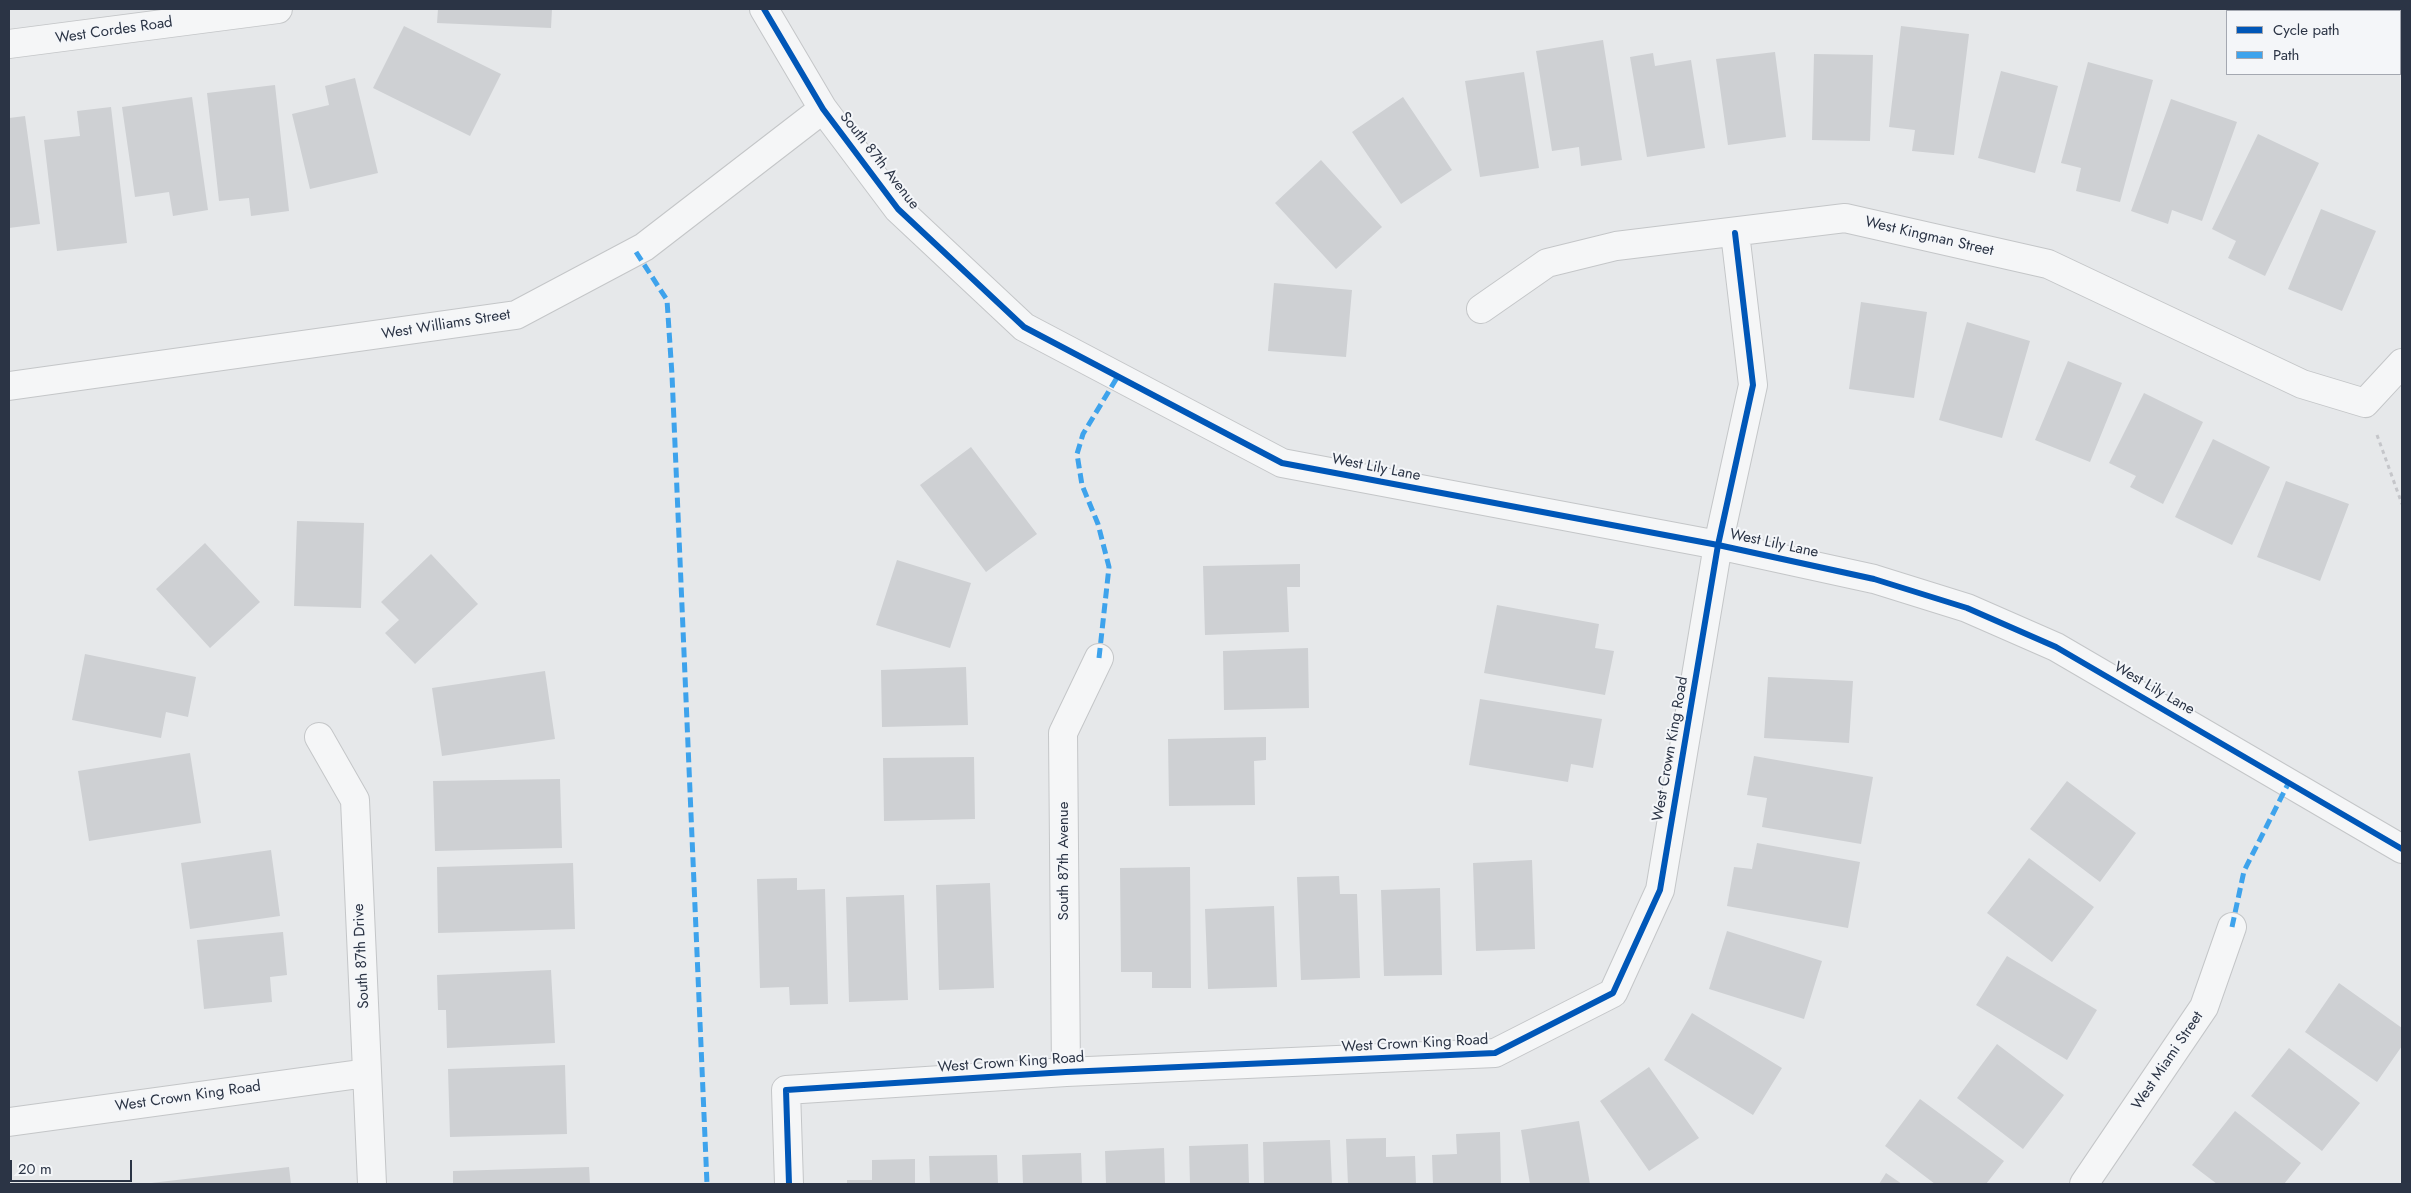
<!DOCTYPE html>
<style>
body{margin:0}
#map{position:relative;width:2411px;height:1193px;overflow:hidden;background:#e6e8ea;font-family:Jost,sans-serif}
canvas{display:block}
.frame{position:absolute;inset:0;border:10px solid #2b3445;pointer-events:none}
.legend{position:absolute;left:2226px;top:10px;width:175px;height:65px;box-sizing:border-box;background:#f4f6f9;border:1px solid #a4a8b1;margin:0;padding:6px 9px;list-style:none;font-size:15px;color:#2b3445}
.legend li{display:flex;align-items:center;gap:10px;height:25px}
.legend b{width:25px;border:1px solid #a4a8b1}
.scale{position:absolute;left:10px;top:1160px;width:122px;height:22px;box-sizing:border-box;border:2px solid #2b3445;border-top:0;padding-left:6px;font-size:15px;line-height:18px;white-space:nowrap;color:#2b3445;-webkit-text-stroke:4px #f4f6f9;paint-order:stroke}
</style>
<div id="map">
<canvas width="2411" height="1193"></canvas>
<div class="frame"></div>
<ul class="legend">
<li><b style="height:6px;background:#0057b8"></b>Cycle path</li>
<li><b style="height:6px;background:#3ea3ec"></b>Path</li>
</ul>
<div class="scale">20 m</div>
</div>
<script>
const c = document.querySelector('canvas').getContext('2d');
c.lineJoin = 'round';
function fill(path, color) {
  c.fillStyle = color;
  c.fill(path, 'evenodd');
}
function poly(rows) {
  const path = new Path2D();
  for (const r of rows) {
    path.moveTo(r[0], r[1]);
    for (let i = 2; i < r.length; i += 2) path.lineTo(r[i], r[i + 1]);
  }
  return path;
}
function trace(path, color, width, dash) {
  c.strokeStyle = color;
  c.lineWidth = width;
  c.lineCap = dash ? 'butt' : 'round';
  c.setLineDash(dash || []);
  c.stroke(path);
}
function label(font, color, halo, rows, align = 'center') {
  c.font = font + ' Jost,sans-serif';
  c.lineWidth = 4;
  c.setLineDash([]);
  c.textBaseline = 'middle';
  c.strokeStyle = halo;
  c.fillStyle = color;
  for (const [text, x, y, turn = 0] of rows) {
    c.save();
    c.translate(x, y);
    c.rotate((+turn || 0) * Math.PI / 180);
    c.textAlign = isNaN(turn) ? turn : align;
    if (halo) c.strokeText(text, 0, 0);
    c.fillText(text, 0, 0);
    c.restore();
  }
}
const building = poly([
 [438,9,552,9,551,28,437,23],
 [2228,9,2302,9,2301,11,2230,11],
 [2326,9,2399,9,2398,11,2325,11],
 [404,26,501,74,470,136,373,88],
 [1901,26,1969,34,1954,155,1912,151,1915,130,1889,127],
 [2402,33,2402,57,2400,56,2400,38],
 [1603,40,1622,160,1581,166,1579,147,1552,151,1536,51],
 [1775,52,1786,137,1728,145,1716,59],
 [1653,53,1655,66,1691,60,1705,148,1647,157,1630,57],
 [1814,54,1873,55,1870,141,1812,140],
 [2088,62,2153,80,2120,202,2076,191,2081,168,2061,163],
 [2001,71,2058,86,2035,173,1978,158],
 [1524,72,1539,168,1480,177,1465,81],
 [355,78,378,173,310,189,292,114,329,105,325,86],
 [275,85,289,211,251,216,249,198,219,201,207,93],
 [192,97,208,210,173,216,169,192,135,197,122,107],
 [1403,97,1452,170,1401,204,1352,132],
 [2171,99,2237,122,2202,221,2172,210,2168,224,2131,211],
 [111,107,127,243,57,251,44,140,80,136,77,111],
 [25,116,40,224,9,228,9,118],
 [2258,134,2319,163,2265,276,2228,258,2236,241,2212,229],
 [1321,160,1382,227,1336,269,1275,203],
 [2321,209,2376,231,2342,311,2288,289],
 [1274,283,1352,290,1346,357,1268,351],
 [1861,302,1927,312,1914,398,1849,389],
 [1967,322,2030,341,2002,438,1939,420],
 [2068,361,2122,383,2090,462,2035,440],
 [2144,393,2203,422,2163,504,2130,487,2136,476,2109,463],
 [2213,439,2270,467,2232,545,2175,517],
 [971,447,1037,534,986,572,920,485],
 [2286,481,2349,504,2320,581,2257,557],
 [297,521,364,523,361,608,294,606],
 [205,543,260,602,210,648,156,589],
 [431,554,478,604,415,664,385,633,399,620,381,602],
 [897,560,971,583,950,648,876,625],
 [1300,564,1300,587,1287,587,1289,632,1205,635,1203,566],
 [1497,605,1599,624,1595,648,1614,651,1605,695,1484,673],
 [1308,648,1309,708,1224,710,1223,651],
 [85,654,196,677,188,717,166,712,161,738,72,720],
 [966,667,968,725,882,727,881,670],
 [545,671,555,739,442,756,432,688],
 [1768,677,1853,681,1849,743,1764,738],
 [1480,699,1602,719,1593,768,1571,764,1568,782,1469,765],
 [1266,737,1266,760,1254,761,1255,805,1169,806,1168,739],
 [190,753,201,823,89,841,78,771],
 [1754,756,1873,777,1861,844,1762,827,1767,798,1747,795],
 [974,757,975,819,884,821,883,758],
 [560,779,562,848,435,851,433,781],
 [2067,781,2136,833,2100,882,2030,829],
 [1757,843,1860,862,1848,928,1727,906,1734,867,1752,869],
 [271,850,280,916,190,929,181,863],
 [2029,858,2094,907,2052,962,1987,913],
 [1532,860,1535,949,1476,951,1473,863],
 [573,863,575,929,438,933,437,867],
 [1190,867,1191,988,1152,988,1152,972,1121,972,1120,868],
 [1339,876,1340,894,1357,894,1360,978,1301,980,1297,877],
 [797,878,797,890,825,889,828,1004,790,1005,789,987,760,988,757,879],
 [990,883,994,988,939,990,936,885],
 [1440,888,1442,975,1384,976,1381,890],
 [904,895,908,1000,849,1002,846,897],
 [1274,906,1277,987,1208,989,1205,909],
 [1727,931,1822,961,1804,1019,1709,989],
 [283,932,287,975,270,977,272,1002,204,1009,197,940],
 [2007,956,2097,1010,2067,1060,1976,1005],
 [551,970,555,1043,447,1048,446,1010,438,1010,437,975],
 [2339,983,2402,1028,2402,1046,2377,1082,2305,1032],
 [1692,1013,1782,1068,1753,1115,1664,1060],
 [1997,1044,2064,1095,2023,1149,1957,1098],
 [2289,1048,2360,1103,2322,1151,2251,1096],
 [565,1065,567,1134,450,1137,448,1069],
 [1649,1067,1699,1138,1649,1171,1600,1101],
 [1920,1099,2004,1161,1986,1184,1935,1184,1885,1146],
 [2235,1111,2301,1163,2284,1184,2217,1184,2192,1165],
 [1579,1121,1590,1184,1530,1184,1521,1130],
 [1500,1132,1501,1184,1433,1184,1432,1155,1457,1154,1456,1134],
 [1386,1138,1386,1157,1415,1156,1416,1184,1348,1184,1346,1139],
 [1330,1140,1332,1184,1264,1184,1263,1142],
 [1248,1144,1249,1184,1190,1184,1189,1146],
 [1164,1148,1165,1184,1106,1184,1105,1151],
 [1081,1153,1082,1184,1023,1184,1022,1155],
 [997,1155,998,1184,930,1184,929,1156],
 [915,1159,915,1184,847,1184,847,1180,872,1180,872,1160],
 [289,1167,291,1184,151,1184,151,1183],
 [589,1167,590,1184,453,1184,453,1171],
 [1886,1173,1902,1184,1879,1184]
]);
const path = poly([
 [2377,435,2402,504]
]);
const minor = poly([
 [764,9,823,109,898,209,1024,327,1282,463,1718,545,1874,579,1967,608,2056,647,2402,849],
 [9,44,278,9],
 [1481,309,1547,263,1616,246,1845,218,2048,264,2302,384,2365,403,2402,363],
 [9,386,516,315,644,247,823,109],
 [319,737,355,800,372,1184],
 [1066,1072,1063,733,1099,658],
 [9,1122,367,1073],
 [789,1184,786,1090,1066,1072,1495,1053,1613,993,1660,890,1718,545,1753,385,1735,233],
 [2084,1184,2204,1007,2232,927]
]);
const quiet = poly([
 [636,252,667,300,672,375,707,1184],
 [1099,658,1109,567,1098,524,1082,485,1077,454,1083,434,1118,376],
 [2232,927,2244,871,2289,782]
]);
const cycleway = poly([
 [764,9,823,109,898,209,1024,327,1282,463,1718,545,1874,579,1967,608,2056,647,2402,849],
 [789,1184,786,1090,1066,1072,1495,1053,1613,993,1660,890,1718,545,1753,385,1735,233]
]);
const streetNames = [
 ["West Cordes Road",114,31,-8],
 ["South 87th Avenue",879,161,52],
 ["West Kingman Street",1929,237,13],
 ["West Williams Street",446,325,-9],
 ["West Lily Lane",1376,468,11],
 ["West Lily Lane",1774,544,12],
 ["West Lily Lane",2154,689,30],
 ["West Crown King Road",1671,749,-80],
 ["South 87th Avenue",1064,861,-90],
 ["South 87th Drive",362,956,-93],
 ["West Crown King Road",1415,1044,-3],
 ["West Miami Street",2168,1061,-56],
 ["West Crown King Road",1011,1063,-4],
 ["West Crown King Road",188,1097,-8]
];
fill(building, '#ced0d3');
trace(minor, '#c4c6c8', 30);
trace(path, '#c5c6ca', 3, [4, 4]);
trace(minor, '#f5f6f7', 28);
trace(quiet, '#3ea3ec', 5, [10, 5]);
trace(cycleway, '#0057b8', 6);
label('15px', '#2b3445', '#f4f6f9', streetNames);
</script>
